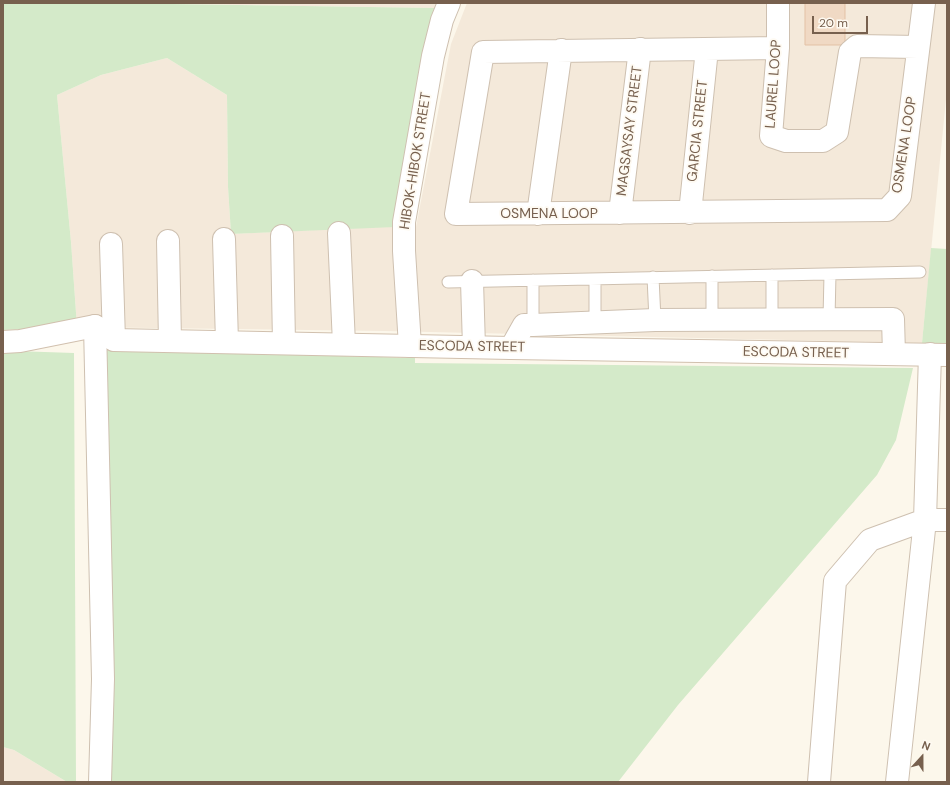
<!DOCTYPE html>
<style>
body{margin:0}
#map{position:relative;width:950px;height:785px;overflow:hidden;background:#fcf7eb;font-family:"DM Sans",sans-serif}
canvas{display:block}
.frame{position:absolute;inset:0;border:4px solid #77604e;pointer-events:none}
.north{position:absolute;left:902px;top:737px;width:40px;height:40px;-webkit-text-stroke:3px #fefaf2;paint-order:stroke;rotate:21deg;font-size:11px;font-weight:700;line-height:16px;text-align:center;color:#77604e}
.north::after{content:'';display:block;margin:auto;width:14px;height:18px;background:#77604e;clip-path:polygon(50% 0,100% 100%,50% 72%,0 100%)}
.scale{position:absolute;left:812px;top:16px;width:56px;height:18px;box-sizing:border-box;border:2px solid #77604e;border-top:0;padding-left:5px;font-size:12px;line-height:14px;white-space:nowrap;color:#77604e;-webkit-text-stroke:3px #fefaf2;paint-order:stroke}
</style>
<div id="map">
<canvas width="950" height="785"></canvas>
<div class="frame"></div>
<div class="north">N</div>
<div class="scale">20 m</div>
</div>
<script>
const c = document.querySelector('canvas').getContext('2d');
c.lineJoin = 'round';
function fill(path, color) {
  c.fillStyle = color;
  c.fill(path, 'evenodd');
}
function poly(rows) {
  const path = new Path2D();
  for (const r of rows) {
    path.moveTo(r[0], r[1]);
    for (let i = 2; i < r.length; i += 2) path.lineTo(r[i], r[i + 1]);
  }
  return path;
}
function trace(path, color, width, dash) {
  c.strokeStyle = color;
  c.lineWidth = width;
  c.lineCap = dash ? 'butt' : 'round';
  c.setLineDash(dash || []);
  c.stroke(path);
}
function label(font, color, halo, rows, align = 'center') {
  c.font = font + ' "DM Sans",sans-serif';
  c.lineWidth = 3.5;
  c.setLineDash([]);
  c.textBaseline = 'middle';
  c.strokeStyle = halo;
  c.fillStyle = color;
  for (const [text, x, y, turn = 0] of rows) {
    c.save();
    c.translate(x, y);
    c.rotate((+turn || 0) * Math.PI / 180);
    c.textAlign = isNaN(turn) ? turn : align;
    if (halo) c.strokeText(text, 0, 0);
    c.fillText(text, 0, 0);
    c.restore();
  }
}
const residential = poly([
 [107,3,437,3,435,8],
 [467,3,947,3,947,89,922,343,385,331,77,327,71,242,57,95,101,75,167,58,227,95,228,187,231,234,379,227,416,227,451,44],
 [3,747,14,750,67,782,3,782]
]);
const green = poly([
 [3,3,107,3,435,8,395,214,395,227,231,234,228,187,227,95,167,58,101,75,57,95,71,242,77,327,3,330],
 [931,248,947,249,947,343,922,343],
 [92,349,415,358,415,363,913,368,896,440,877,475,678,705,618,782,106,782],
 [15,351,74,353,76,782,67,782,14,750,3,747,3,352]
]);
const building = poly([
 [805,3,845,3,845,45,805,45,805,3]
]);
const lane = poly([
 [772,275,772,319],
 [653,277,655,320],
 [595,279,595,322],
 [533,280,533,325],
 [448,282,920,272],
 [712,319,712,276],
 [829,319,830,274]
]);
const street = poly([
 [778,3,778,48,771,136,786,141,823,141,837,132,850,52,857,46,918,47],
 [778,48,483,52,456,214,887,210,900,196,924,3],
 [620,213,640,49],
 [690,213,707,49],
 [538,214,561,50],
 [339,233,344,344],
 [282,236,284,343],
 [224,239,227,342],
 [168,241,170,341],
 [111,244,114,340],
 [472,281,474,347],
 [95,326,103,679,100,782],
 [410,346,404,251,404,222,433,56,442,20,449,3],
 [511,348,524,325,533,325,655,320,893,319,894,354],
 [819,782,835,581,870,540,925,520,947,520],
 [897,782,925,520,930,354]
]);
const secondary = poly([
 [3,342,20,341,95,326,114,340,511,348,947,355]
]);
const streetNames = [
 ["LAUREL LOOP",774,84,-86],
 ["MAGSAYSAY STREET",630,131,-83],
 ["GARCIA STREET",698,131,-84],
 ["OSMENA LOOP",905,145,-81],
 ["HIBOK-HIBOK STREET",416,161,-81],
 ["OSMENA LOOP",549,214],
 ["ESCODA STREET",472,347,1],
 ["ESCODA STREET",796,353,1]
];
fill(residential, '#f4e9da');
fill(green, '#d4eac9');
fill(building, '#f0d9c4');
trace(building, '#e3c1a5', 1);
trace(lane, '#cec0b0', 13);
trace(street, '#cec0b0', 24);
trace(secondary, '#d1c0ae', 24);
trace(lane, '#fff', 11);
trace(street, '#fff', 22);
trace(secondary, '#fff', 22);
label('14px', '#77604e', '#fefaf2', streetNames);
</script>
